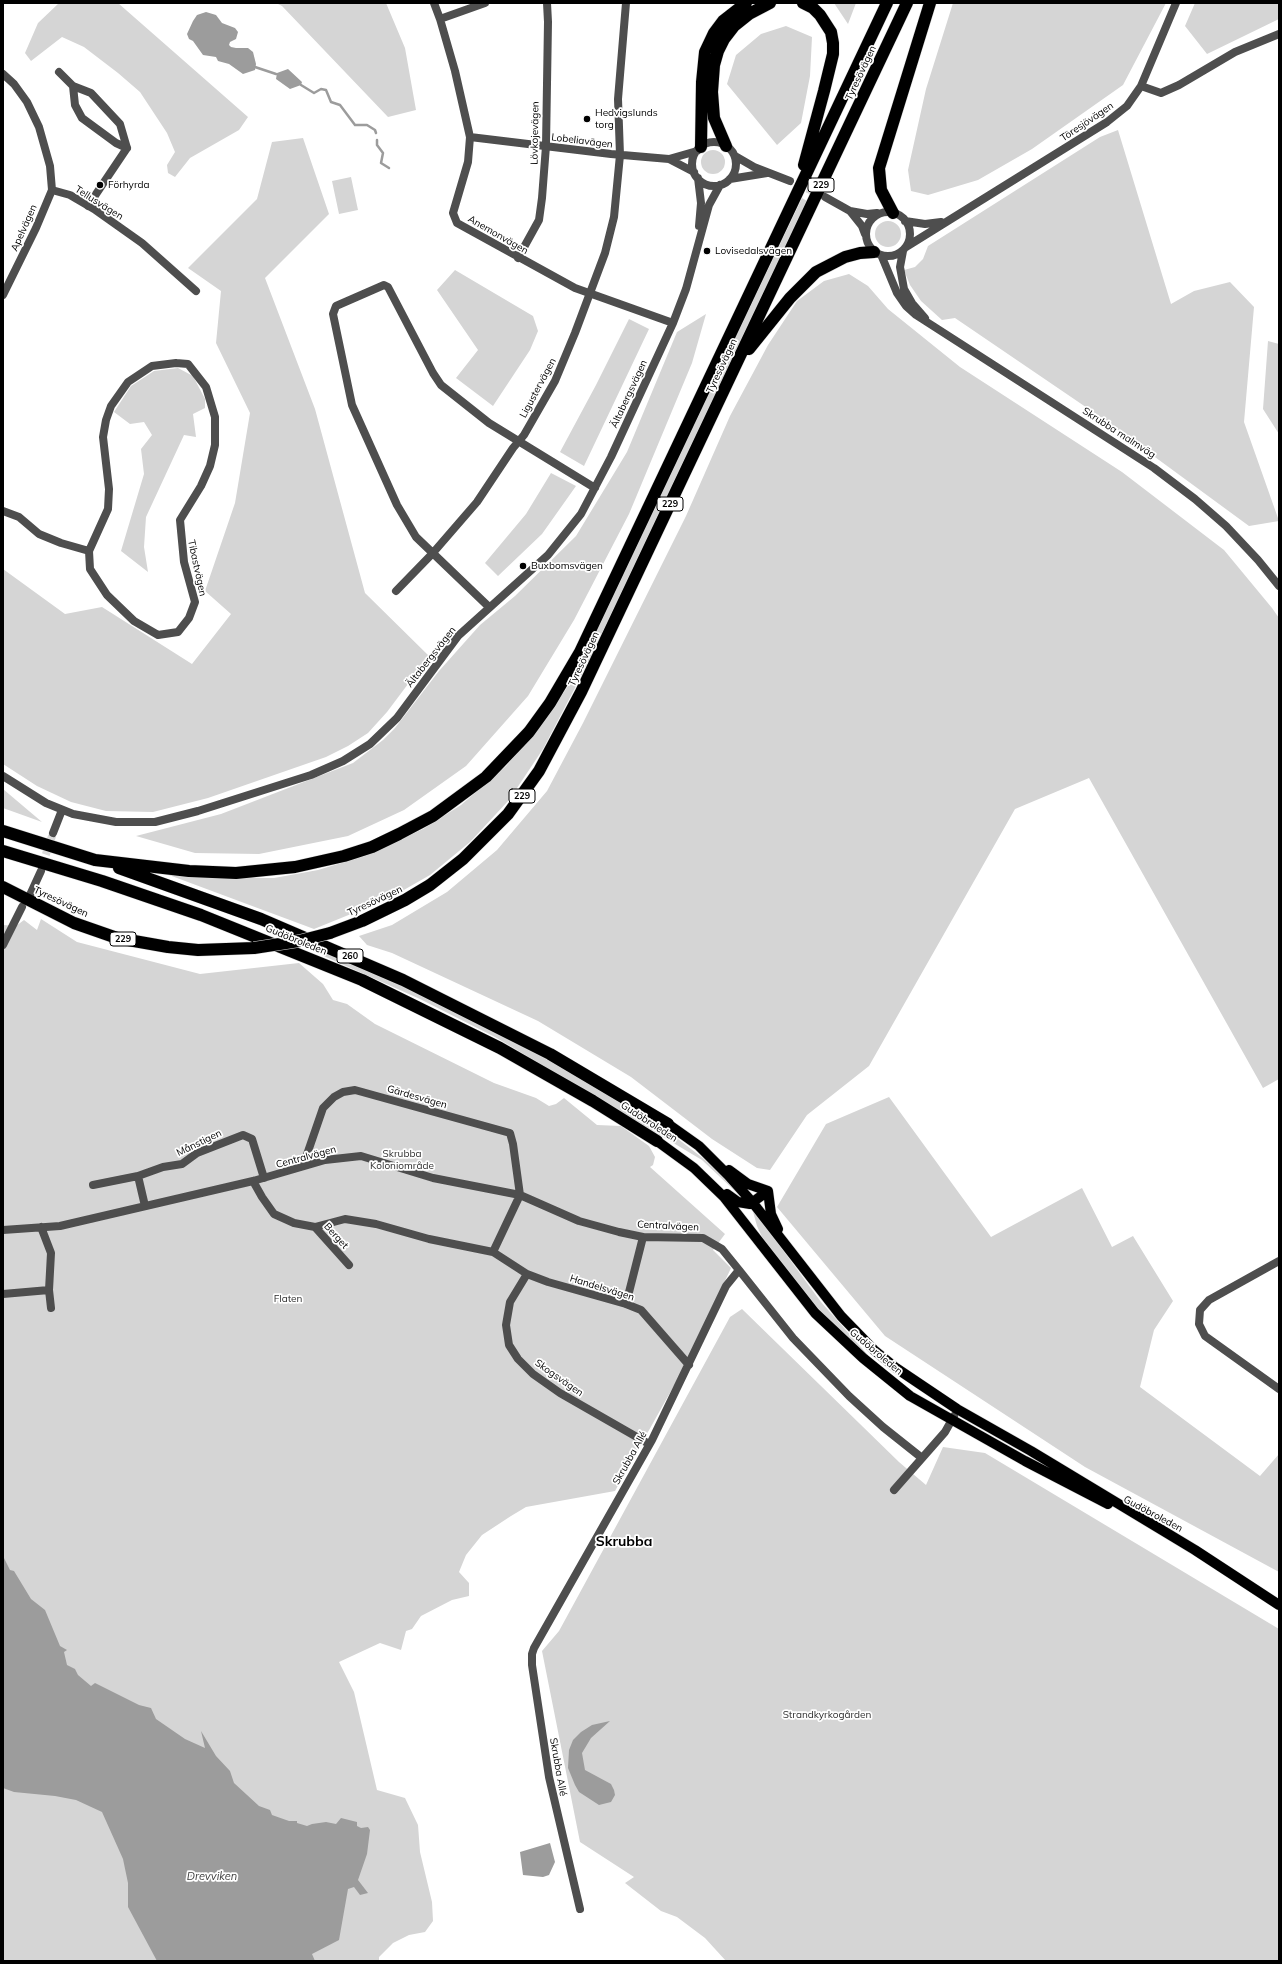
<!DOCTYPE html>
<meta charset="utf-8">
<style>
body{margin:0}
#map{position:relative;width:1282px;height:1964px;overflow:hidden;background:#fff;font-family:Mulish,sans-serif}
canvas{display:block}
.frame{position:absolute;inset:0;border:4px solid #000;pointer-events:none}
</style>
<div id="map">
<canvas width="1282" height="1964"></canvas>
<div class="frame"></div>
</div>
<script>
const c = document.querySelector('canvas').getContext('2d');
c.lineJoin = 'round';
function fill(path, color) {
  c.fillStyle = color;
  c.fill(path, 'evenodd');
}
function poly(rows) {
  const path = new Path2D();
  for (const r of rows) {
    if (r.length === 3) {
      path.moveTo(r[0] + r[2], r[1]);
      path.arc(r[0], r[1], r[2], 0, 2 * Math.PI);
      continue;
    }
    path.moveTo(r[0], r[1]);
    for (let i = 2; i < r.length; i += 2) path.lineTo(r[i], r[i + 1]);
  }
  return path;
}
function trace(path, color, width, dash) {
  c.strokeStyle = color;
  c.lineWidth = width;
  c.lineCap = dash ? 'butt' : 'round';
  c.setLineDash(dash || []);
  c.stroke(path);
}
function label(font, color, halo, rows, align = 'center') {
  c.font = font + ' Mulish,sans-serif';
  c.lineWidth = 3.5;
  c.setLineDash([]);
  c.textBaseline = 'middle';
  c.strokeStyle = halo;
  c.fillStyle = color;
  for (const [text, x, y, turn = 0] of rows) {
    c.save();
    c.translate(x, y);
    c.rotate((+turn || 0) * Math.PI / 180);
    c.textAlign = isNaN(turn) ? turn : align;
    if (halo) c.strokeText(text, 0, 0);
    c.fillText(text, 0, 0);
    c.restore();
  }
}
const green = poly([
 [59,3,118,3,248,117,239,130,190,158,175,177,168,173,167,165,175,152,167,133,140,92,118,73,84,47,62,37,31,61,25,53,38,23],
 [276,3,386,3,405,48,416,110,388,117,282,6],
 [834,3,856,3,848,24],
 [953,3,1166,3,1123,85,1032,149,978,180,928,195,911,191,908,170,926,89],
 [1195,3,1279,3,1279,19,1207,54,1185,26],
 [786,26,812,37,810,76,801,123,777,145,727,84,736,55,761,34],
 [1118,130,1171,304,1194,291,1230,282,1254,307,1244,422,1279,521,1249,526,1099,416,955,318,942,320,921,301,910,285,904,270,915,267,923,259,928,246,1100,137],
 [303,138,329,214,265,278,315,409,365,593,429,656,387,712,368,733,348,746,326,757,208,798,153,812,106,811,71,802,37,786,3,764,3,569,65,614,102,607,192,664,231,614,205,591,235,503,250,413,216,343,221,291,188,268,257,199,272,142],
 [713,162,12],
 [351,177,358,210,339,214,332,181],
 [802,198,807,201,587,665,543,749,509,800,470,842,430,875,388,899,314,929,169,875,165,872,240,878,274,878,318,870,365,856,423,829,461,805,506,766,543,723,570,683],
 [888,234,13],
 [455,270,533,316,538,331,530,350,493,406,456,378,478,350,437,290],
 [849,274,868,286,888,309,960,367,1122,472,1224,550,1272,608,1279,618,1279,1079,1263,1088,1089,778,1015,809,869,1066,807,1115,770,1170,757,1168,712,1139,631,1077,538,1021,392,953,367,945,359,936,392,925,447,892,497,850,547,791,583,723,686,516,730,416,768,345,797,301,824,281],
 [706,314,692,363,629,514,574,620,528,696,466,766,404,810,348,836,259,854,195,853,136,836,221,814,353,763,383,740,395,728,439,671,480,625,515,596,576,536,627,452,677,332],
 [629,319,649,329,584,466,560,452,596,385],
 [1268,341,1279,344,1279,434,1263,409],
 [178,368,193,376,205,399,205,408,193,414,196,437,184,435,146,517,144,547,148,572,121,551,144,474,141,449,152,435,144,422,130,424,114,412,131,386,154,371],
 [551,473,576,486,542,534,498,576,485,563,526,514],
 [3,789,42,822,3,808],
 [41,919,77,942,200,974,299,963,323,984,333,1000,347,1004,375,1024,494,1083,536,1098,549,1106,556,1104,564,1098,597,1125,621,1126,649,1146,655,1157,653,1165,650,1167,725,1234,713,1250,731,1268,686,1364,615,1491,526,1507,511,1516,482,1535,466,1555,459,1572,469,1583,469,1596,452,1600,421,1616,412,1629,406,1631,401,1650,380,1643,339,1662,354,1692,377,1790,405,1798,418,1825,420,1852,432,1902,433,1921,425,1932,409,1935,393,1943,379,1957,379,1961,3,1961,3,925,16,926,24,920,37,930],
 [316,947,421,993,554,1063,660,1125,704,1159,738,1191,736,1192,702,1160,495,1037,420,999,308,949],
 [889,1097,991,1237,1082,1188,1112,1247,1133,1236,1173,1301,1154,1330,1140,1387,1260,1476,1279,1454,1279,1572,1085,1467,885,1336,777,1207,826,1124],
 [752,1208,821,1302,868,1355,865,1355,821,1313,792,1278,762,1237,757,1226],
 [742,1309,899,1462,926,1485,943,1447,985,1453,1279,1629,1279,1961,726,1961,705,1938,677,1917,661,1911,625,1883,634,1877,580,1842,542,1651,559,1631,730,1317]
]);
const water = poly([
 [206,12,216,15,222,23,235,28,238,32,236,39,230,42,229,45,231,47,236,48,248,48,253,52,256,64,255,70,243,74,229,64,218,61,216,57,203,55,193,41,189,39,187,34,193,21,197,15],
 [288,69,302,82,301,85,290,89,276,79,277,73],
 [3,1556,10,1570,14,1571,31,1599,45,1610,60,1646,67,1650,64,1652,67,1665,75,1669,78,1675,91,1686,95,1683,139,1705,151,1708,156,1719,185,1739,205,1748,201,1731,216,1756,230,1771,234,1783,259,1806,270,1810,272,1815,289,1821,297,1821,297,1823,307,1826,312,1824,326,1822,336,1824,341,1818,357,1822,357,1826,361,1828,368,1827,370,1830,367,1854,358,1880,368,1893,360,1895,354,1887,348,1889,339,1940,312,1954,315,1961,157,1961,128,1907,128,1883,123,1859,102,1812,76,1800,55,1796,14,1792,3,1788],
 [610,1721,591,1738,582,1753,585,1770,611,1784,614,1790,615,1795,611,1802,599,1805,579,1792,575,1785,568,1768,569,1750,573,1740,581,1732,592,1725],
 [550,1843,555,1862,549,1875,543,1877,523,1875,520,1852]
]);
const stream = poly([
 [255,67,276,74],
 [301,85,314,93,321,89,326,90,331,102,340,105,355,125,367,125,375,130,376,133],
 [377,140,377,145,383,153,381,163,389,168]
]);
const minorTunnel = poly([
 [796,184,820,194],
 [42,866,53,833]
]);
const minor = poly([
 [434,3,440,19,455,71,470,137,468,162,453,213,457,223,575,288,673,323],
 [440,19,485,3],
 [59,72,73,86,75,105,82,118,116,143,127,148,88,206],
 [3,74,14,84,27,102,39,127,50,166,52,190,70,195,94,209,142,243,196,291],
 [73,86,91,93,120,124,127,148],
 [1141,86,1176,3],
 [470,137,611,154,669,159,694,172],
 [714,164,22],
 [735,156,754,167,790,181],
 [669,159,697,151],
 [698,178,701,203,699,226],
 [730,179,767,173],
 [825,197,850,211,862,226,865,234],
 [850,211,867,214,877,213],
 [888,234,22],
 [905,221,925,224,941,222],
 [906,247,1107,122,1127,106,1141,86,1161,93,1179,85,1235,52,1279,34],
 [903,251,900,267,904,289,912,303,925,318],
 [882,257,897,293,906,306,916,315,1154,468,1195,499,1226,526,1258,560,1279,586],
 [518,258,539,220,542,198,546,146,548,22,547,3],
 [3,295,36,228,52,190],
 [176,363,188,364,206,387,215,417,215,445,210,466,201,486,180,520,184,562,195,602,189,618,178,632,158,635,134,621,107,595,90,569,89,551,108,509,109,489,103,437,106,420,111,406,128,382,152,366,176,363],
 [3,511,19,517,39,534,61,543,89,551],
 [396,591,432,554,477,502,513,448,524,435,555,381,575,333,605,253,614,217,620,155,618,99,626,3],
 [489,607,416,537,397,505,352,405,333,314,336,306,384,285,388,287,433,373,441,385,489,423,595,488],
 [3,776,46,803,73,814,116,822,155,822,198,811,311,775,343,761,370,744,397,718,458,636,548,555,581,514,611,457,673,323,686,289,709,205,720,185],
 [53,833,62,810],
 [30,895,41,871],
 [3,945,22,907],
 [303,1166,323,1108,334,1097,343,1092,355,1090,510,1133,513,1144,520,1195,493,1252],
 [138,1176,145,1206],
 [253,1181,262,1197,274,1214,294,1223,315,1227,349,1265],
 [93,1185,138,1176,163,1167,182,1164,197,1153,243,1135,252,1139,264,1178],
 [41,1227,51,1253,49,1290,51,1308],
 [315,1227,345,1219,376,1224,429,1239,493,1252,527,1274,548,1282,626,1304,641,1310,689,1365],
 [3,1230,60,1226,253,1181,325,1160,361,1156,433,1178,520,1195,579,1221,619,1232,643,1237,703,1238,722,1249,739,1270],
 [1279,1261,1209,1300,1200,1310,1199,1324,1205,1336,1279,1389],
 [527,1274,510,1302,506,1325,509,1345,518,1359,533,1374,560,1393,649,1444],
 [3,1294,49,1290],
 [626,1304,643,1237],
 [894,1490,945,1432,954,1416],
 [580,1909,549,1777,532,1665,532,1654,534,1648,652,1440,726,1286,739,1270,793,1338,849,1396,883,1427,922,1458]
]);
const major = poly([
 [668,1124,699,1146,728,1175,753,1203,841,1316,874,1350,896,1368,957,1409,1031,1451,1195,1550,1279,1605],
 [657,1141,694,1168,724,1197,815,1313,863,1358,910,1396,1025,1461,1108,1504],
 [729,1170,748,1184,768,1191,771,1214,778,1229],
 [727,1194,738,1202,750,1204,768,1191]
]);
const highway = poly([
 [803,3,813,8,820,15,831,32,833,43,833,54,824,91,804,165],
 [726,146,714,118,712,92,714,65,718,51,724,39,734,26,749,14,770,3],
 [701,147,702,82,705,52,714,33,723,21,746,3],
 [893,213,881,190,879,168,930,3],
 [749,349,790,298,816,272,845,257,860,253,874,252],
 [3,831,95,860,189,871,236,873,295,867,344,856,372,847,399,834,433,816,486,777,529,732,550,703,580,652,887,3],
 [3,851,102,881,201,915,362,980,500,1048,593,1101,657,1141],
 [119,868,261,919,403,980,550,1054,668,1124],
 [3,887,74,923,117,938,168,947,198,950,254,948],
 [330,933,362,921,405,900,430,885,463,859,508,814,539,771,581,692,907,3]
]);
const highwayBridge = poly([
 [254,948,299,941,330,933]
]);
const markers = [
 [587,119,4,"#000"],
 [100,185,4,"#000"],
 [707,251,4,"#000"],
 [523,566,4,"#000"]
];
const shields = [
 [821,185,26],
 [670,504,26],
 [522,796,26],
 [123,939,26],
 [350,956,26]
];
const shieldNames = [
 ["229",821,185],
 ["229",670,504],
 ["229",522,796],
 ["229",123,939],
 ["260",350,956]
];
const streetNames = [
 ["Tyresövägen",861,73,-65],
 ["Töresjövägen",1087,122,-34],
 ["Lövkojevägen",535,133,-89],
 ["Lobeliavägen",582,141,7],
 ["Tellusvägen",99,203,32],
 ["Apelvägen",24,228,-66],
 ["Anemonvägen",498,235,30],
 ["Tyresövägen",722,366,-65],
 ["Ligustervägen",538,388,-62],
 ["Ältabergsvägen",629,394,-65],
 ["Skrubba malmväg",1119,433,33],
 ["Tibastvägen",197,568,78],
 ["Ältabergsvägen",431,657,-52],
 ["Tyresövägen",584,659,-65],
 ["Tyresövägen",375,901,-25],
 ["Tyresövägen",61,902,25],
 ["Gudöbroleden",296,940,22],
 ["Gärdesvägen",417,1097,16],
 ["Gudöbroleden",649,1122,33],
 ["Månstigen",199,1143,-26],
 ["Centralvägen",306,1157,-15],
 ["Centralvägen",668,1226,3],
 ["Berget",336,1236,48],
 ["Handelsvägen",602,1288,17],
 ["Gudöbroleden",876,1352,40],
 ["Skogsvägen",559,1378,35],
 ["Skrubba Allé",630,1458,-61],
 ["Gudöbroleden",1153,1514,28],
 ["Skrubba Allé",558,1767,80]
];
const poiNames = [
 ["Hedvigslunds",595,113],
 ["torg",595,125],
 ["Förhyrda",108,185],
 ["Lovisedalsvägen",715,251],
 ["Buxbomsvägen",531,566]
];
const parkNames = [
 ["Skrubba",402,1154],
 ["Koloniområde",402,1166],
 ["Flaten",288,1299],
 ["Strandkyrkogården",827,1715]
];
const waterNames = [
 ["Drevviken",212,1877]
];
const districtNames = [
 ["Skrubba",624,1542]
];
fill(green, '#d5d5d5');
fill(water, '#9c9c9c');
trace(stream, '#9c9c9c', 2.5);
trace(minorTunnel, '#d9d9d9', 8, [8, 4]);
trace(major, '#dbdbdb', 11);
trace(highway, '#dbdbdb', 13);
trace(minor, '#4e4e4e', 8);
trace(major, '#000', 10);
trace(highway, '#000', 12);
trace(highwayBridge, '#dbdbdb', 13, []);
trace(highwayBridge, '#000', 12);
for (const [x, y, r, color] of markers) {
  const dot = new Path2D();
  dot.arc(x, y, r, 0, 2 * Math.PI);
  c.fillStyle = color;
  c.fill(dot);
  trace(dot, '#fff', 1.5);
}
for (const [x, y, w] of shields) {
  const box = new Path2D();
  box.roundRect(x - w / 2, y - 7, w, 14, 3);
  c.fillStyle = '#fff';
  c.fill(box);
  trace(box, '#000', 1);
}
label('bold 9px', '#000', null, shieldNames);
label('10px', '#000', '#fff', streetNames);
label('10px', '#000', '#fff', poiNames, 'left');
label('10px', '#2c2c2c', '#fff', parkNames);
label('italic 11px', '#3d3d3d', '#fff', waterNames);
label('bold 14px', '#000', '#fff', districtNames);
</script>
